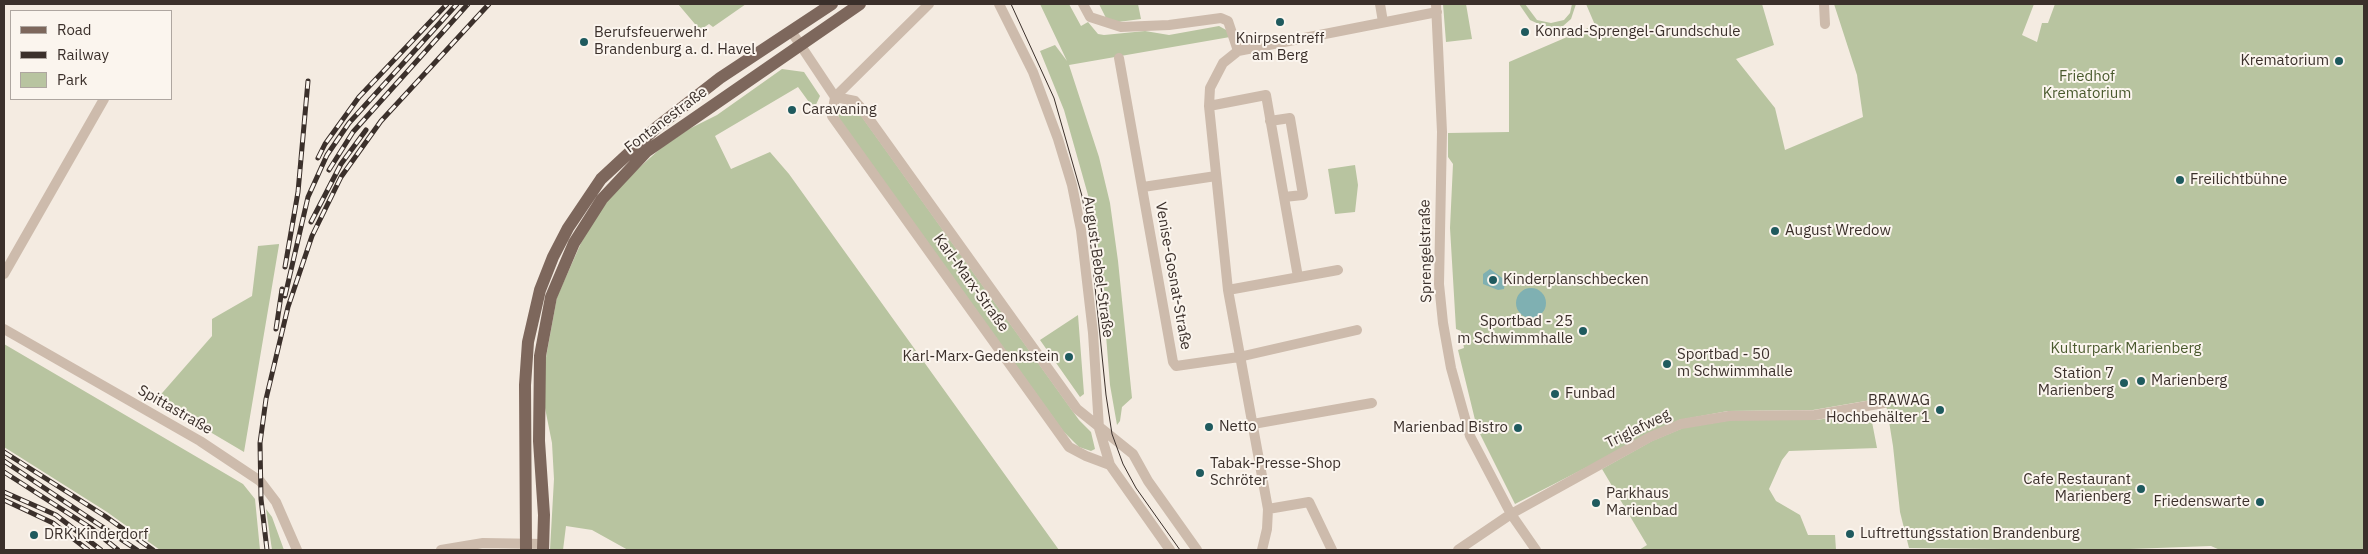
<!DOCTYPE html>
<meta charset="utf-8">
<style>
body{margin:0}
#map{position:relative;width:2368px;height:554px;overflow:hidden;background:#f4ebe1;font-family:"IBM Plex Sans",sans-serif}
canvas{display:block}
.frame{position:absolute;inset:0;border:5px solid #3b302b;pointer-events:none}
.legend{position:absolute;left:10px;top:10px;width:162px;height:90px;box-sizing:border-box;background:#fbf5ee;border:1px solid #aea6a0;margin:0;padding:6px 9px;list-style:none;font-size:15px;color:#3b302b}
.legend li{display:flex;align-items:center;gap:10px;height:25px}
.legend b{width:25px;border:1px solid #aea6a0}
</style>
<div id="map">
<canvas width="2368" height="554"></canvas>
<div class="frame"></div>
<ul class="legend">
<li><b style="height:6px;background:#7d675c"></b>Road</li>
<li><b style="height:6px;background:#3b302b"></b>Railway</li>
<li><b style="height:14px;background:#b8c4a0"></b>Park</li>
</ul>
</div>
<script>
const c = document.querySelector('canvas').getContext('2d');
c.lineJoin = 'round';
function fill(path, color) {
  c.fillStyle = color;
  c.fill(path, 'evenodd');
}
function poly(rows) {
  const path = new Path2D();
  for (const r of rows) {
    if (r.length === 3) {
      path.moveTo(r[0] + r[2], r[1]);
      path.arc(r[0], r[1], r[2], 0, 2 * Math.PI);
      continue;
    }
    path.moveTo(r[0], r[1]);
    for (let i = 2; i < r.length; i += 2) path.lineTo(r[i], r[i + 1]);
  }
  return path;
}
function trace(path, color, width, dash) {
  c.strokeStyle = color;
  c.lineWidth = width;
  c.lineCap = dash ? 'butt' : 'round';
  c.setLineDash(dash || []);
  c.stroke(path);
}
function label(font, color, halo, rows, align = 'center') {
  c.font = font + ' "IBM Plex Sans",sans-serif';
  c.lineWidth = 4;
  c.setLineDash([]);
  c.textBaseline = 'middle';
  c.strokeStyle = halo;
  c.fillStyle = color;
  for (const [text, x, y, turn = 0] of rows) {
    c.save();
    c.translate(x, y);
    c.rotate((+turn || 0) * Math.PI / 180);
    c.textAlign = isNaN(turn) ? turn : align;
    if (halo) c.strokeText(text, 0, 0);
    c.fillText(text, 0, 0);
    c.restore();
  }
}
const green = poly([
 [678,4,746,4,713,27,709,24,700,30],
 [1040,4,1069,4,1081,26,1088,22,1098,34,1104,35,1145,31,1169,35,1219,26,1228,31,1230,37,1069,65,1099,157,1110,203,1118,261,1132,398,1122,407,1120,421,1117,425,1110,385,1101,273,1088,195,1064,110,1040,51,1055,45,1067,61],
 [1099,4,1138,4,1141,19,1118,22,1106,18],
 [1443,4,1466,4,1472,39,1446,42],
 [1519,4,1525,4,1537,20,1551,23,1564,20,1570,13,1572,4,1576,4,1571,19,1563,26,1554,27,1543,26,1530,20],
 [1586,4,1762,4,1774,45,1736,59,1775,108,1785,150,1863,117,1857,75,1834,4,2034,4,2022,35,2037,42,2042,23,2048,23,2055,4,2364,4,2364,550,2220,550,2211,546,2103,550,1909,548,1900,512,1893,446,1887,409,1884,403,1877,399,1813,410,1728,411,1679,420,1515,504,1477,428,1458,350,1464,348,1461,331,1456,329,1450,228,1453,164,1448,157,1448,133,1509,132,1509,62,1595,25],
 [782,69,804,72,820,96,814,109,798,87,715,136,731,169,770,152,789,174,1059,550,628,550,592,530,566,526,563,550,550,550,554,479,552,443,544,403,544,368,557,297,581,243,601,209,621,184,661,148,689,129,717,115],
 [848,105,857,110,1079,420,1091,432,1095,449,1091,451,1079,447,1063,431,840,120,838,115,839,110],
 [1355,165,1358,185,1355,212,1335,214,1328,169],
 [279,244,279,245,244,452,156,400,212,336,212,319,252,296,258,246],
 [1078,315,1084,394,1080,397,1040,340],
 [4,344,243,484,255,499,260,550,160,550,107,512,4,447],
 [1858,414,1872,422,1877,448,1789,451,1782,460,1769,489,1776,501,1800,515,1808,535,1835,535,1836,550,1639,550,1647,545,1602,469,1652,441,1683,428,1732,420,1816,420],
 [266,509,272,517,284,550,272,550]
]);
const water = poly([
 [1490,269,1505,280,1504,289,1498,290,1483,284,1483,274],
 [1531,303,15]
]);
const minor = poly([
 [999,4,1033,72,1058,139,1072,185,1081,230,1093,333,1099,428,1110,465,1170,550],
 [1083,4,1090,17,1121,27,1169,25,1221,18,1228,21,1238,51],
 [1380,4,1383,22],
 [1436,4,1442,132,1439,284,1443,323,1451,368,1470,436,1511,514,1536,550],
 [1824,4,1825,24],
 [791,31,835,97,832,116,1069,447,1086,456,1110,465],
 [1119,58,1173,362,1176,366,1239,357,1357,330],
 [835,97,855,101,862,109,1077,409,1133,454,1148,481,1197,550],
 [835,97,929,4],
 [1209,106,1266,95,1298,277],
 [1270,121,1290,118,1303,195,1284,197],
 [1143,187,1216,176],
 [4,274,104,99],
 [1228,290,1338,270],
 [4,329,200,441,260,481,276,502,297,550],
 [1253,424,1372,403],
 [1268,509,1309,502,1332,550],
 [441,550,483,543,544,544],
 [1262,550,1267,529,1268,509,1228,290,1209,106,1210,88,1223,63,1238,51,1437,12],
 [1458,550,1511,514,1650,437,1681,424,1729,416,1815,415,1884,403]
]);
const major = poly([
 [526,550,525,385,528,342,540,290,553,257,568,228,601,179,657,127,720,78,832,4],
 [543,550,544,515,539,441,540,356,551,297,574,243,602,199,647,151,860,4]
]);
const tram = poly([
 [1011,4,1054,98,1082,196,1091,247,1106,395,1112,434,1123,464,1136,488,1180,550]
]);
const rail = poly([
 [318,158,325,144,359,97,447,4],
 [329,170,353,132,468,4],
 [311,222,341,164,366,130],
 [285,267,298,192,308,81],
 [285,296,308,197,327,155,349,123,457,4],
 [276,329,282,289],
 [4,452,105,516,153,550],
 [4,461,137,550],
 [4,472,91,528,118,550],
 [4,492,56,515,101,550],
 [4,500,53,523,88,550],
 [267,550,261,499,260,443,266,399,288,307,312,236,341,177,381,121,489,4]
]);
const markers = [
 [1280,22,5,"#1f5a5e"],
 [1525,32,5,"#1f5a5e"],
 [584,42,5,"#1f5a5e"],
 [2339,61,5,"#1f5a5e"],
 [792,110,5,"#1f5a5e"],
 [2180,180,5,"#1f5a5e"],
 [1775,231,5,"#1f5a5e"],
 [1493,280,5,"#1f5a5e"],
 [1583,331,5,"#1f5a5e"],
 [1069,357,5,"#1f5a5e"],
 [1667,364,5,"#1f5a5e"],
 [2141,381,5,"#1f5a5e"],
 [2124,383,5,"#1f5a5e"],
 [1555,394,5,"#1f5a5e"],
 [1940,410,5,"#1f5a5e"],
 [1209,427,5,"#1f5a5e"],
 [1518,428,5,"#1f5a5e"],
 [1200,473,5,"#1f5a5e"],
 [2141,489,5,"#1f5a5e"],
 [2260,502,5,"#1f5a5e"],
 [1596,503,5,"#1f5a5e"],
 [1850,534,5,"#1f5a5e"],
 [34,535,5,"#1f5a5e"]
];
const poiNames = [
 ["Konrad-Sprengel-Grundschule",1535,32],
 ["Berufsfeuerwehr",594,33],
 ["Brandenburg a. d. Havel",594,50],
 ["Knirpsentreff",1280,39,"center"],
 ["am Berg",1280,56,"center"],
 ["Krematorium",2329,61,"right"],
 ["Caravaning",802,110],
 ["Freilichtbühne",2190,180],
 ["August Wredow",1785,231],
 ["Kinderplanschbecken",1503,280],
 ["Sportbad - 25",1573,322,"right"],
 ["m Schwimmhalle",1573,339,"right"],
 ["Sportbad - 50",1677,355],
 ["m Schwimmhalle",1677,372],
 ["Karl-Marx-Gedenkstein",1059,357,"right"],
 ["Station 7",2114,374,"right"],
 ["Marienberg",2114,391,"right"],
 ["Marienberg",2151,381],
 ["Funbad",1565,394],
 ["BRAWAG",1930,401,"right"],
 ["Hochbehälter 1",1930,418,"right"],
 ["Netto",1219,427],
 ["Marienbad Bistro",1508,428,"right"],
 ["Tabak-Presse-Shop",1210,464],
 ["Schröter",1210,481],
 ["Cafe Restaurant",2131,480,"right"],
 ["Marienberg",2131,497,"right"],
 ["Parkhaus",1606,494],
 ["Marienbad",1606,511],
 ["Friedenswarte",2250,502,"right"],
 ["Luftrettungsstation Brandenburg",1860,534],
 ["DRK Kinderdorf",44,535]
];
const parkNames = [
 ["Friedhof",2087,77],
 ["Krematorium",2087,94],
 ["Kulturpark Marienberg",2126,349]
];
const streetNames = [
 ["Fontanestraße",666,120,-37],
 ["Sprengelstraße",1426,251,-91],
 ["August-Bebel-Straße",1098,267,82],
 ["Venise-Gosnat-Straße",1173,276,80],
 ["Karl-Marx-Straße",971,283,54],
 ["Spittastraße",175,410,30],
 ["Triglafweg",1638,429,-26]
];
fill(green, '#b8c4a0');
fill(water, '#7fb0b2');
trace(minor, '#cdbbac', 10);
trace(major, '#7d675c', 12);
trace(tram, '#3b302b', 1);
trace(rail, '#3b302b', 5);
trace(rail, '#fbf5ee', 3, [9]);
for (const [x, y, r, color] of markers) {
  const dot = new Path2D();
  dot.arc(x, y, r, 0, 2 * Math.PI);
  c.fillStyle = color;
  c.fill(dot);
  trace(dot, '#fbf5ee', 2);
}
label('15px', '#3b302b', '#fbf5ee', poiNames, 'left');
label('15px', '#4a5a2e', '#fbf5ee', parkNames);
label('15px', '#3b302b', '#fbf5ee', streetNames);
</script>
